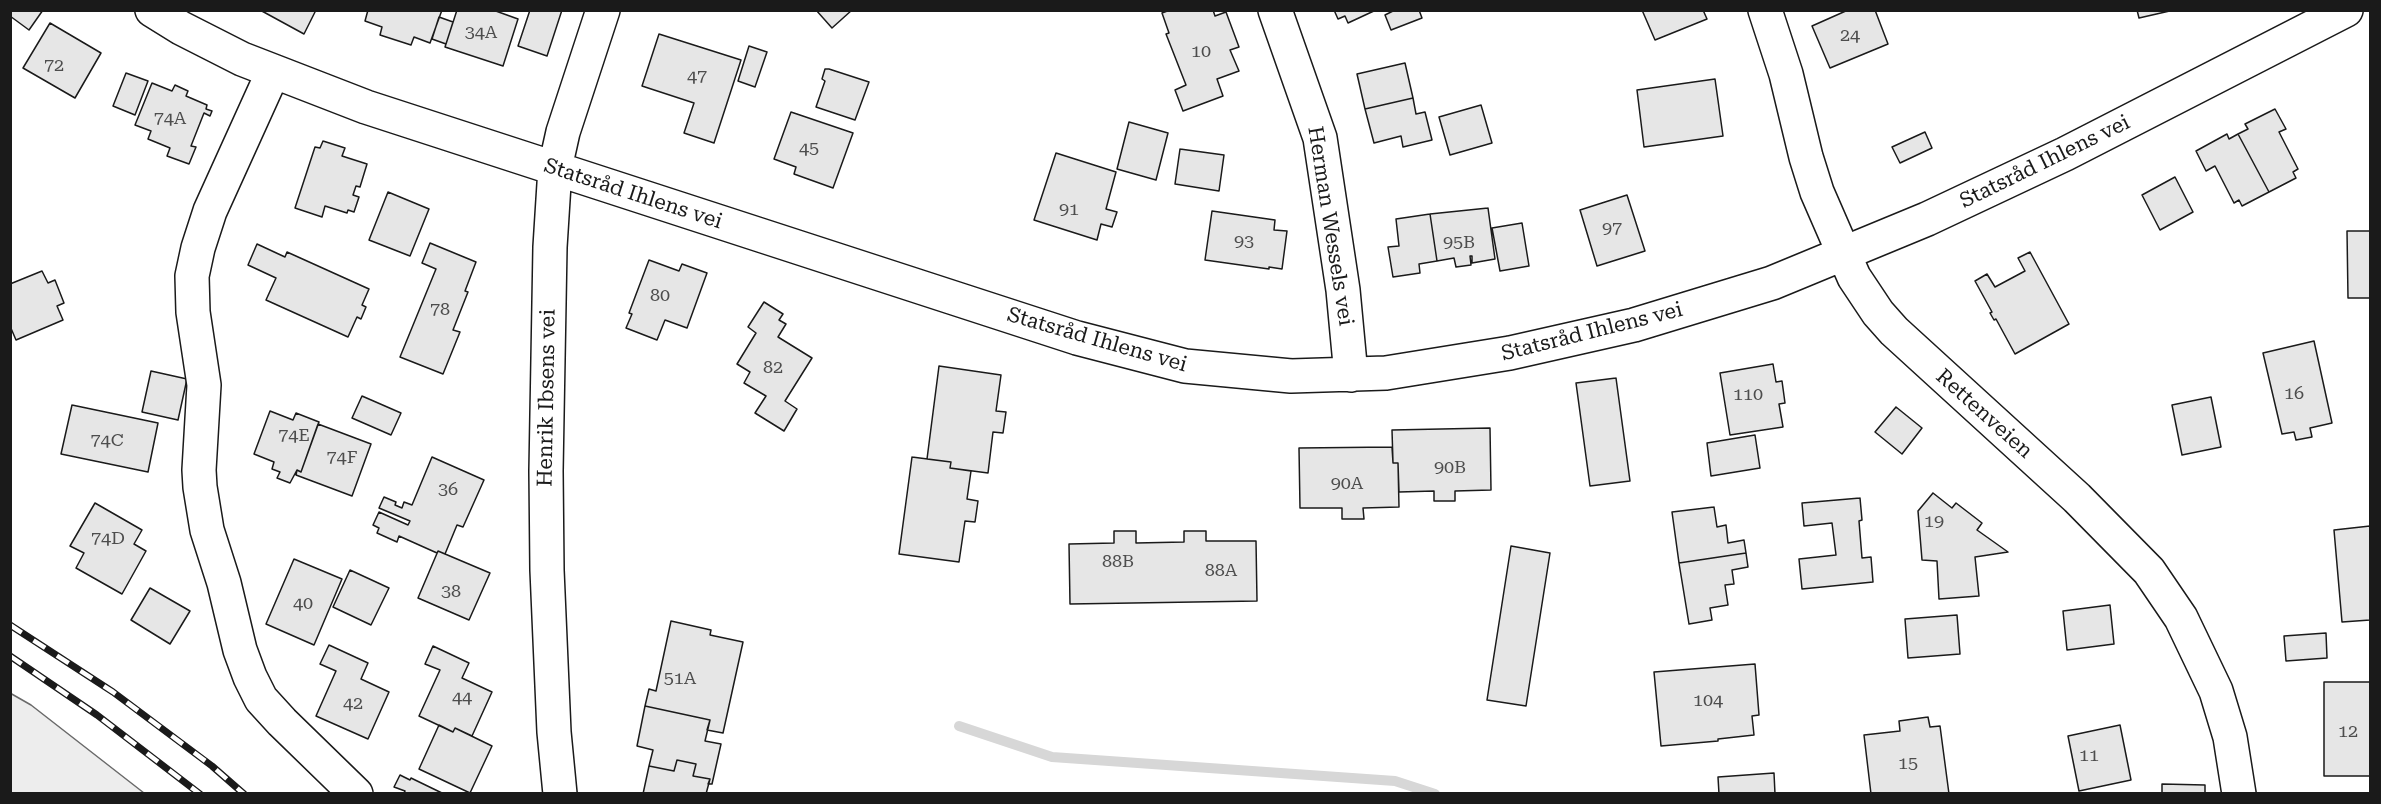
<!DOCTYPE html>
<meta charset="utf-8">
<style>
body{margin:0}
#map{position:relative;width:2381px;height:804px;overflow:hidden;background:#fff;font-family:"Roboto Serif",serif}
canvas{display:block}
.frame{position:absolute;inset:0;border:12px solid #1a1a1a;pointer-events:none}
</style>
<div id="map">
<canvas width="2381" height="804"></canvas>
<div class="frame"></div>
</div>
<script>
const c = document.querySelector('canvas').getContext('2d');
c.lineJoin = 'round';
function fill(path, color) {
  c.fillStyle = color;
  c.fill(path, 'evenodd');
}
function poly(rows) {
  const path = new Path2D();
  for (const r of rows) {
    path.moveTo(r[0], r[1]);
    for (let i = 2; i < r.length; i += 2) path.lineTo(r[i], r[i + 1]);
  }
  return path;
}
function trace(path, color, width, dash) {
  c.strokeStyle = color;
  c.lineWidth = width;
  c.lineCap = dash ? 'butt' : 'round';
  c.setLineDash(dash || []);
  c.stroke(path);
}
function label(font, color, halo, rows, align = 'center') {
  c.font = font + ' "Roboto Serif",serif';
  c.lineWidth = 4.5;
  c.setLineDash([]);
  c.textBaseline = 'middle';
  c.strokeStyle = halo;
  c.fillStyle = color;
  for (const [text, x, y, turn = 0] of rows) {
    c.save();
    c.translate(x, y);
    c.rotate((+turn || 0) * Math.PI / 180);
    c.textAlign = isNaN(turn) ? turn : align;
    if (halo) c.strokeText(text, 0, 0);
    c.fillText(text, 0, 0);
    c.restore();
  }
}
const built = poly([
 [10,693,31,705,144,793,11,793,10,693]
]);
const stream = poly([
 [959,726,1052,757,1395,781,1435,794]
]);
const building = poly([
 [10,10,43,10,29,30,10,16,10,10],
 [260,10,316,10,304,34,260,10],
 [368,10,442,10,430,43,414,37,411,45,380,35,382,27,365,21,368,10],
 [457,10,493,10,518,19,503,66,445,47,457,10],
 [530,10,562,10,547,56,518,46,530,10],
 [816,10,852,10,832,28,816,10],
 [1170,10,1213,10,1215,16,1226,12,1239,47,1230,50,1239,71,1217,79,1223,96,1183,111,1175,90,1186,85,1166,34,1169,33,1162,13,1170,10],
 [1334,10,1376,10,1348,23,1345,16,1338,19,1334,10],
 [1395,10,1419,10,1422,18,1391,30,1385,15,1395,10],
 [1642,10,1703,10,1707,19,1655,40,1642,10],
 [1848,10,1875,10,1888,44,1830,68,1812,26,1848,10],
 [2137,10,2174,10,2139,18,2137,10],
 [439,17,453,22,446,44,432,39,439,17],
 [50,23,101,53,75,98,23,68,50,23],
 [659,34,741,60,714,143,684,133,694,103,642,86,659,34],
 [749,46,767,52,755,87,738,81,749,46],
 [1405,63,1413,98,1365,109,1357,74,1405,63],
 [825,69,829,69,869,82,855,120,816,107,825,81,822,79,825,69],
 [126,73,148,81,135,115,113,106,126,73],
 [1715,79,1723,136,1644,147,1637,90,1715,79],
 [152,83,172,91,175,85,188,91,186,96,207,105,206,109,212,111,210,116,204,113,191,146,196,147,189,164,167,156,170,148,148,139,151,131,135,125,152,83],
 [1413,98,1416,114,1425,112,1432,140,1403,147,1401,136,1374,143,1365,109,1413,98],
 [1481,105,1492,143,1450,155,1439,117,1481,105],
 [2275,109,2286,129,2279,132,2298,169,2293,172,2296,178,2269,192,2238,134,2248,129,2245,124,2275,109],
 [791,112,853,133,833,188,794,174,796,167,774,159,791,112],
 [1129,122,1168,133,1156,180,1117,169,1129,122],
 [1925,132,1932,148,1900,163,1892,147,1925,132],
 [2227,134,2229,139,2238,134,2269,192,2242,206,2239,200,2234,203,2215,166,2206,171,2196,151,2227,134],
 [323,141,345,148,342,156,367,164,360,187,356,186,353,195,359,197,354,212,348,210,347,213,325,206,322,217,295,208,315,147,320,148,323,141],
 [1180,149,1224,155,1219,191,1175,184,1180,149],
 [1056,153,1116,172,1106,209,1117,212,1112,227,1101,224,1097,240,1034,220,1056,153],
 [2175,177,2193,212,2160,230,2142,195,2175,177],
 [388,192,429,209,410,256,369,240,388,192],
 [1627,195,1645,251,1597,266,1580,210,1627,195],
 [1488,208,1495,259,1472,263,1472,256,1470,256,1471,265,1456,267,1454,258,1437,261,1430,214,1488,208],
 [1212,211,1275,220,1274,230,1287,231,1282,269,1269,267,1269,269,1205,260,1212,211],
 [1430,214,1437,261,1419,264,1420,273,1393,277,1388,247,1399,246,1396,219,1430,214],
 [1522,223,1529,266,1500,271,1492,228,1522,223],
 [2347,231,2370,231,2370,298,2348,298,2347,231],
 [430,243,476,262,465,291,468,292,453,330,460,332,443,374,400,357,436,269,422,263,430,243],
 [257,244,285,257,287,252,369,289,362,305,366,307,361,319,357,317,348,337,266,300,276,278,248,265,257,244],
 [2030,252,2069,324,2015,354,1996,319,1994,320,1990,313,1992,312,1975,281,1987,274,1995,287,2025,271,2018,258,2030,252],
 [649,260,679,271,682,264,707,273,687,328,665,320,657,340,626,328,632,314,629,313,649,260],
 [42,271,48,283,55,280,64,303,57,306,63,320,16,340,10,326,10,284,42,271],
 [764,302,783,314,779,320,786,324,778,337,812,358,785,401,797,409,784,431,755,413,766,396,744,383,750,372,737,364,756,333,748,327,764,302],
 [2314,341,2332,423,2310,428,2312,437,2296,440,2294,432,2282,434,2263,353,2314,341],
 [1773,364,1776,382,1782,381,1785,403,1779,404,1783,427,1730,435,1720,373,1773,364],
 [939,366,1001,375,996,411,1006,412,1003,433,993,432,988,473,950,468,951,462,927,459,939,366],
 [151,371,187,379,178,420,142,412,151,371],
 [1616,378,1630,481,1590,486,1576,383,1616,378],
 [362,396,401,413,391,435,352,418,362,396],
 [2211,397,2221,447,2182,455,2172,405,2211,397],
 [72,405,158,423,148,472,61,454,72,405],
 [1896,407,1922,428,1902,454,1875,432,1896,407],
 [270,411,293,420,296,413,319,422,301,472,297,470,290,483,277,478,280,472,272,469,274,462,254,454,270,411],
 [318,424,371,444,352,496,296,475,297,470,301,472,318,424],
 [1490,428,1491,490,1455,491,1455,501,1434,501,1434,491,1399,492,1398,463,1393,463,1392,430,1490,428],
 [1755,435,1760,468,1711,476,1707,443,1755,435],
 [1392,447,1393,463,1398,463,1399,507,1363,508,1364,519,1342,519,1342,508,1300,508,1299,448,1392,447],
 [432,457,484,480,463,527,457,525,445,554,438,551,437,553,399,536,397,542,377,533,379,528,373,525,379,512,408,525,410,521,379,508,384,497,396,502,395,505,402,508,404,502,412,505,432,457],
 [912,457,951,462,950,468,971,471,967,499,978,501,975,522,965,521,959,562,899,554,912,457],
 [1933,493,1952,508,1956,503,1982,523,1977,530,2008,552,1975,557,1979,596,1939,599,1937,561,1922,560,1918,511,1933,493],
 [1860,498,1862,520,1859,521,1862,558,1871,557,1873,582,1802,589,1799,559,1836,555,1832,523,1804,526,1802,503,1860,498],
 [95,503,142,530,134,544,146,551,122,594,76,568,84,553,70,546,95,503],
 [1714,507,1717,527,1726,525,1728,543,1744,540,1746,553,1679,563,1672,512,1714,507],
 [2370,526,2370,620,2342,622,2334,530,2370,526],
 [1114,531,1136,531,1136,543,1184,542,1184,531,1206,531,1206,541,1256,541,1257,601,1070,604,1069,544,1114,543,1114,531],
 [1511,546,1550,553,1526,706,1487,700,1511,546],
 [438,551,490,573,469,620,418,598,438,551],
 [1746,553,1748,567,1732,570,1734,584,1725,585,1728,605,1710,608,1712,620,1689,624,1679,563,1746,553],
 [294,559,342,579,314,645,266,624,294,559],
 [350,570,389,588,371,625,333,607,350,570],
 [150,588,190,611,170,644,131,620,150,588],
 [2110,605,2114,644,2067,650,2063,611,2110,605],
 [1957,615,1960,654,1908,658,1905,619,1957,615],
 [671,621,711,630,710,635,743,642,723,733,707,730,710,720,645,706,649,689,656,691,671,621],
 [2326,633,2327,658,2286,661,2284,636,2326,633],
 [329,645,368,663,361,679,389,692,368,739,316,716,336,671,320,664,329,645],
 [433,646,469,663,462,678,492,692,472,736,455,728,453,732,419,716,440,670,425,664,433,646],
 [1755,664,1759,715,1752,716,1754,735,1718,739,1718,741,1661,746,1654,672,1755,664],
 [2324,682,2370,682,2370,776,2324,776,2324,682],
 [645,706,710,720,705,741,721,744,712,784,708,784,710,779,693,776,696,764,677,760,674,771,649,766,653,750,637,746,645,706],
 [1928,717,1930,727,1940,726,1949,794,1871,794,1864,735,1900,731,1899,721,1928,717],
 [439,725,453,732,455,728,492,746,470,793,419,769,439,725],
 [2120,725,2131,780,2079,791,2068,736,2120,725],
 [677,760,696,764,693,776,710,779,706,794,643,794,649,766,674,771,677,760],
 [1774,773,1775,794,1719,794,1718,777,1774,773],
 [400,775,410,780,411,778,444,794,404,794,405,791,394,787,400,775],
 [2162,784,2205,785,2205,794,2162,794,2162,784]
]);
const minor = poly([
 [152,10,181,28,242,59,366,107,1077,338,1185,366,1291,376,1386,373,1510,353,1634,325,1772,283,1927,219,2065,154,2346,10],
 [1275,10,1320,138,1343,290,1351,375],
 [1765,10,1786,74,1806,157,1817,192,1854,277,1878,313,1894,331,2077,498,2149,571,2181,618,2216,691,2230,737,2239,794],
 [273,72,210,211,198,248,192,276,193,312,204,385,199,470,200,487,207,530,224,583,240,650,250,677,261,699,282,722,356,794],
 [560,794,554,732,547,570,546,471,550,247,555,168,563,132,603,10]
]);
const rail = poly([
 [10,625,113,692,212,766,244,794],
 [10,656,97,715,200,794]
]);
const numberNames = [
 ["34A",481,33],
 ["24",1850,36],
 ["10",1201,52],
 ["72",54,66],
 ["47",697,77],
 ["74A",170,119],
 ["45",809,149],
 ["91",1069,210],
 ["97",1612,229],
 ["93",1244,242],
 ["95B",1459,243],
 ["80",660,296],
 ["78",440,310],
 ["82",773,368],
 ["16",2294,394],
 ["110",1748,395],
 ["74E",294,436],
 ["74C",107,441],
 ["74F",342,458],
 ["90B",1450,468],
 ["90A",1347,484],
 ["36",448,490],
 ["19",1934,522],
 ["74D",108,539],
 ["88B",1118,562],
 ["88A",1221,571],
 ["38",451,592],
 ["40",303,604],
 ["51A",680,679],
 ["44",462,698],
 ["104",1708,701],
 ["42",353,704],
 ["12",2348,732],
 ["11",2089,756],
 ["15",1908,764]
];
const streetNames = [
 ["Statsråd Ihlens vei",2045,162,-26],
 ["Statsråd Ihlens vei",633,194,18],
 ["Herman Wessels vei",1330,226,81],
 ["Statsråd Ihlens vei",1592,332,-14],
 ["Statsråd Ihlens vei",1097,340,16],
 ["Henrik Ibsens vei",547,398,-89],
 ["Rettenveien",1984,414,42]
];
fill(built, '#ededed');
trace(built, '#6a6a6a', 1.5);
trace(stream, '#d7d7d7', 10);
fill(building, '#e6e6e6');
trace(building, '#1a1a1a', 1.5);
trace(minor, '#1a1a1a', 36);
trace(minor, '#fff', 33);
trace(rail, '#1a1a1a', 7);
trace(rail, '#fff', 4.5, [14]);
label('18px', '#4d4d4d', null, numberNames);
label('21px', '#1a1a1a', '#fff', streetNames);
</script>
